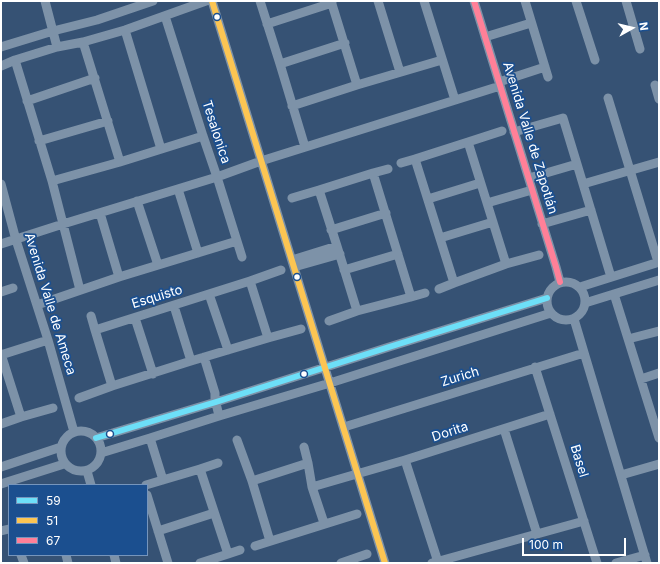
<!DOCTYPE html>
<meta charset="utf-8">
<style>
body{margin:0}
#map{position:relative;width:660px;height:564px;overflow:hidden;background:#365274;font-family:Inter,sans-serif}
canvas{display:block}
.frame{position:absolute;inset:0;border:2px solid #fff;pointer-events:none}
.legend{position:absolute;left:8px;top:484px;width:140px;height:72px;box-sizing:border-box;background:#1b4f8f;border:1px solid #7695bc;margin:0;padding:5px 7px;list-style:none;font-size:12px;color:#fff}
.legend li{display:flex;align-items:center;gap:8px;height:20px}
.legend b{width:20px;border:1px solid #7695bc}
.north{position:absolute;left:612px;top:8px;width:40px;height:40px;-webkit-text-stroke:3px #1b4f8f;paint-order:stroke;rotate:82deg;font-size:11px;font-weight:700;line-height:16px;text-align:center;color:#fff}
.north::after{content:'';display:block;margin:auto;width:14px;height:18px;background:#fff;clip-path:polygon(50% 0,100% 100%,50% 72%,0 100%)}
.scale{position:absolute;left:522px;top:538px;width:104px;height:18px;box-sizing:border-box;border:2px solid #fff;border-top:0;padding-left:5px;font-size:12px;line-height:14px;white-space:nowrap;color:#fff;-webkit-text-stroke:3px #1b4f8f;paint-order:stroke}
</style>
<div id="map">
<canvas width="660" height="564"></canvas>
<div class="frame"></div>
<ul class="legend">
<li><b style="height:5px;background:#6ddff8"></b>59</li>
<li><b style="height:5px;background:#fcc553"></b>51</li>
<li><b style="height:5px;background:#ff8098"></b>67</li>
</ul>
<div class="north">N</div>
<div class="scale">100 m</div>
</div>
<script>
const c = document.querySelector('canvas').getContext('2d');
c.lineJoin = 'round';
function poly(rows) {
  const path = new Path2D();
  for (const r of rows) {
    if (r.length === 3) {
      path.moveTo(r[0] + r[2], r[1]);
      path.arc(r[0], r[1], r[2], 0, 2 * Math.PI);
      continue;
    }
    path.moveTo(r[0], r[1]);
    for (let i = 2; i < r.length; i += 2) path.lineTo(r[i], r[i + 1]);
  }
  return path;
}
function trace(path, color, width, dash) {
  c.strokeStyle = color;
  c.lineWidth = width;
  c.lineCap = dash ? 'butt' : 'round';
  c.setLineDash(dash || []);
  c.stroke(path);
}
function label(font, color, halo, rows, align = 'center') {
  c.font = font + ' Inter,sans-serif';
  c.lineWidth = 3.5;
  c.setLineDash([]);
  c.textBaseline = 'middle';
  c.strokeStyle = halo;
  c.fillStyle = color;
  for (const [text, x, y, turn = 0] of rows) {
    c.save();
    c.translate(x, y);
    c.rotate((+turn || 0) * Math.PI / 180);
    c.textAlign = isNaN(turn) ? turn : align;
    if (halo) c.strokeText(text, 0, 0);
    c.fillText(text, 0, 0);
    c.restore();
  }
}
const minor = poly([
 [45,1,57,47],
 [212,1,385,563],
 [260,1,280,64,305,147],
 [331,1,357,85],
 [378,1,400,72],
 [424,1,455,100],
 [474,1,556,267,560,282],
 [525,1,548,77],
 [576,1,595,60],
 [626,1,640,49],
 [165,16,203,136,217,177,242,257],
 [267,24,332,3],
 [125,30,161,149],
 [485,37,531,23],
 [83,42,120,162],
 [1,47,53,31,97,20,153,1],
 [15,60,52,181,80,290],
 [280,64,345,43],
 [1,66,15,60,57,47,83,42,125,30,206,1],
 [499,82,545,67],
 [655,85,659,99],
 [608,98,658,262],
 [27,101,95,78],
 [292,106,357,85,442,60],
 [514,132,563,118,577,164,611,277],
 [39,141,108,121],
 [468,142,506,264,454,283,415,159,468,142],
 [468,142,502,131],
 [401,163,415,159],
 [373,173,411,297,357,311,337,246,319,190,373,173],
 [373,173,388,169],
 [529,178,577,164],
 [52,181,120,162,203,136],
 [1,184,16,240,48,340,74,432],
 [583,184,659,162],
 [178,189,198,253],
 [292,198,319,190],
 [428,199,480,183],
 [137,201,158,265],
 [487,203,532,190],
 [100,213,119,277],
 [542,224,591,210],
 [331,230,386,213],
 [440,238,493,222],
 [1,244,63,224,217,177,261,161,500,86],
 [292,260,337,246],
 [506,264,539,255],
 [294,267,340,254],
 [344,270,398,254],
 [250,281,268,338,191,361,112,386,95,330,250,281],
 [250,281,281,270],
 [566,301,19],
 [580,287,659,262],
 [439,289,454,283],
 [1,292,13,288],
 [209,294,228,350],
 [614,294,659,438],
 [411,297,425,293],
 [585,303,659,280],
 [37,305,119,277,237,241],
 [174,306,191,361],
 [91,316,95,330],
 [135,318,153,374],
 [574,319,647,563],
 [329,321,357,311],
 [268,338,301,329],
 [628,339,659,331],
 [1,354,21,417,1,424],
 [1,355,48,340],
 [204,357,215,393,215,399,219,416],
 [535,367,597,563],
 [641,379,659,373],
 [79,398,112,386],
 [21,417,53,408],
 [344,427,584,353],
 [504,429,537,534],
 [81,451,20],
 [96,438,216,402,389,347,547,298],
 [150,438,163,480],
 [237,440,252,481,270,541],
 [304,447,308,463],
 [101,453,150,438,219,416,330,383,551,313],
 [405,460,438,562],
 [1,467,61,447],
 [200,469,218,463],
 [87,471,91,485],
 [621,475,659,464],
 [252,481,308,463,312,487,324,523],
 [1,484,64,464],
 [146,485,200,469,228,554,200,563],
 [312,487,405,460,550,414],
 [147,495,168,563],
 [1,531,9,529],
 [158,531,214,513],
 [255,546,357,514],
 [228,554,240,550],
 [21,555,24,563],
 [66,555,68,563],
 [114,555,116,563],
 [341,563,367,554],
 [432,563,584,521],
 [616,563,645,555]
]);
const bus1 = poly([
 [96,438,216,402,389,347,547,298]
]);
const bus2 = poly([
 [212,1,385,563]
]);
const bus3 = poly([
 [474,1,556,267,560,282]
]);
const markers = [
 [217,17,3.5,"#fff"],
 [297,277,3.5,"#fff"],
 [304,374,3.5,"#fff"],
 [110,434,3.5,"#fff"]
];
const streetNames = [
 ["Tesalonica",216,132,72],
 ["Avenida Valle de Zapotlán",530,138,73],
 ["Esquisto",157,297,-17],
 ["Avenida Valle de Ameca",50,304,73],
 ["Zurich",460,377,-17],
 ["Dorita",450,432,-18],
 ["Basel",579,461,73]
];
trace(minor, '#7d92a8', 9);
trace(bus1, '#6ddff8', 6);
trace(bus2, '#fcc553', 6);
trace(bus3, '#ff8098', 6);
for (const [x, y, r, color] of markers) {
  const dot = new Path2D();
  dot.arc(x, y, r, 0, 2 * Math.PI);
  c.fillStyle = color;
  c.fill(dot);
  trace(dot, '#1b4f8f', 1.5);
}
label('13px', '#fff', '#1b4f8f', streetNames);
</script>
